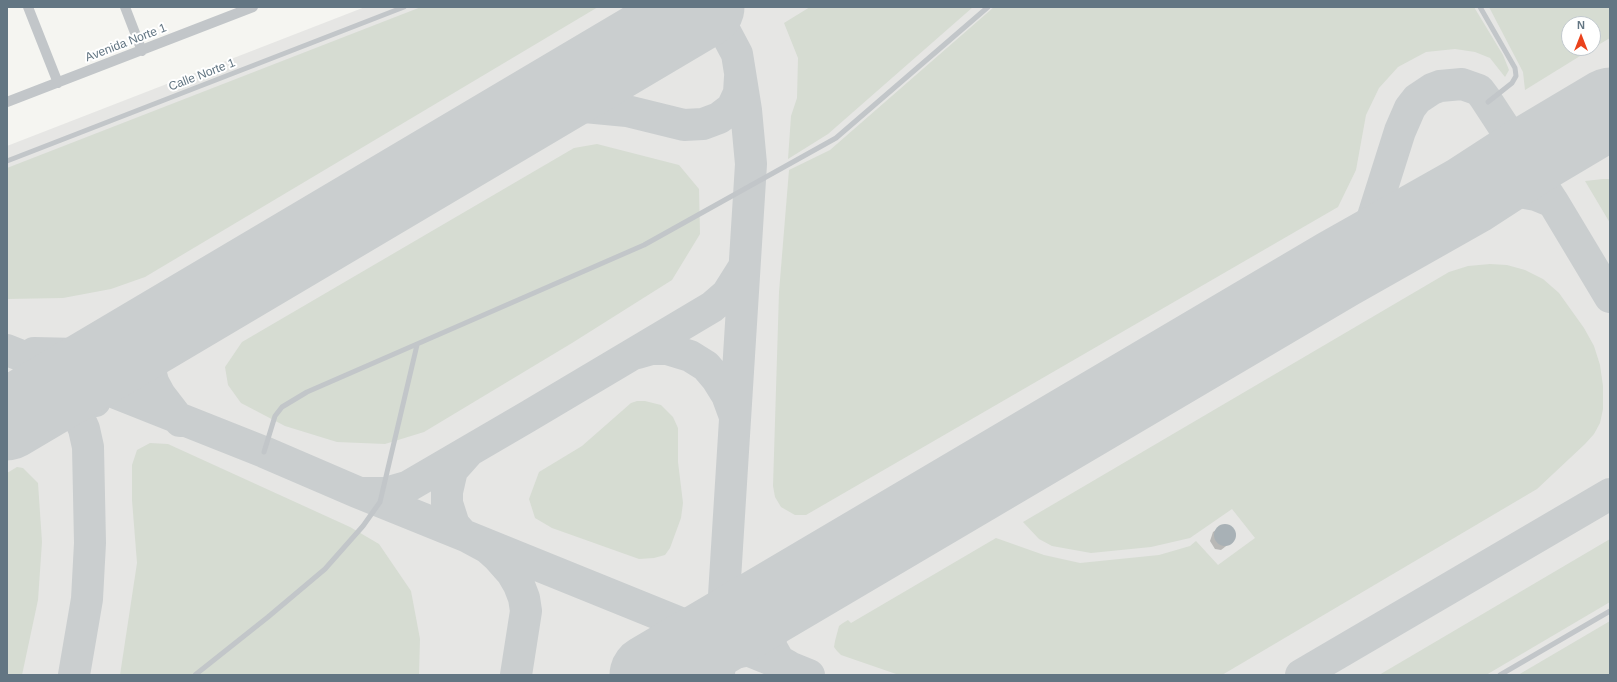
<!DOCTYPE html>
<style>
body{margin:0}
#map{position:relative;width:1617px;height:682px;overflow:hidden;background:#f5f5f1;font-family:Arial,sans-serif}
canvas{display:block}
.frame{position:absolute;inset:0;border:8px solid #637683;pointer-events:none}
.north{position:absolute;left:1561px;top:16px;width:40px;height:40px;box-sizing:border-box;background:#fff;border:1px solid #c1c8cd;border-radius:50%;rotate:0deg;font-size:11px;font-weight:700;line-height:16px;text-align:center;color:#637683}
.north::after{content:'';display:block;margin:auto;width:14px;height:18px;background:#ea421c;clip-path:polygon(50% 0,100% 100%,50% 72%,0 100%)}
</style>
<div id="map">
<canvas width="1617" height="682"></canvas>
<div class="frame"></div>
<div class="north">N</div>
</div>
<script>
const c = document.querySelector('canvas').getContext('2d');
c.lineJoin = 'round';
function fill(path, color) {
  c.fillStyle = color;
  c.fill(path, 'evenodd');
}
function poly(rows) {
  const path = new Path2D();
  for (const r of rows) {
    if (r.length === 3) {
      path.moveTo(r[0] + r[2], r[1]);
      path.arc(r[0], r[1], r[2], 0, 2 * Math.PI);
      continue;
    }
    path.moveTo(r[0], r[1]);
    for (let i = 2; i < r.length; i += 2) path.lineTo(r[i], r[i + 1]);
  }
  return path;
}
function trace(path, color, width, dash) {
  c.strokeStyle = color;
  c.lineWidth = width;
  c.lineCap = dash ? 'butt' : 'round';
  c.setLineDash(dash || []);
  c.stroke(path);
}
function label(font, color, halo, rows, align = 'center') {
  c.font = font + ' Arial,sans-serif';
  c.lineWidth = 4;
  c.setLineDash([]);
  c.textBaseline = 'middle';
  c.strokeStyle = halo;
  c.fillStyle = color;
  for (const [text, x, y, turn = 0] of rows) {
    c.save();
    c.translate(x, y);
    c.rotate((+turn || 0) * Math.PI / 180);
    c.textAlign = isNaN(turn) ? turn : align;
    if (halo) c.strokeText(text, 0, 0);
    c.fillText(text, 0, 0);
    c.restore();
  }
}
const built = poly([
 [365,7,1610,7,1610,675,7,675,7,146],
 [1569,24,1593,24,1593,48,1569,48]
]);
const green = poly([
 [421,7,598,7,145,277,111,289,63,298,7,299,7,168],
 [810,7,973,7,828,134,788,159,791,116,797,98,798,58,784,23],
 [994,7,1474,7,1503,55,1509,70,1505,77,1490,58,1475,52,1455,49,1426,52,1398,67,1379,88,1366,115,1356,170,1338,207,806,515,795,515,781,507,775,497,773,486,779,292,789,170,830,150],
 [1489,7,1610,7,1610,38,1593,48,1593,24,1569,24,1569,48,1593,48,1525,90,1523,72],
 [597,144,679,165,699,189,700,234,672,280,572,343,424,432,385,444,337,442,285,426,241,403,228,385,225,367,242,342,574,148],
 [1603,179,1610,179,1610,223,1585,181],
 [1490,264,1507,265,1525,270,1543,279,1559,293,1584,328,1594,346,1600,365,1603,386,1603,409,1600,423,1594,434,1585,444,1537,489,1222,675,899,675,841,655,837,651,834,647,835,641,839,626,843,623,848,620,851,623,996,538,1044,555,1080,563,1159,555,1190,546,1196,541,1218,565,1255,538,1232,509,1190,538,1151,547,1091,553,1052,546,1039,539,1023,522,1449,272,1468,266],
 [637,401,645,401,661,405,673,417,678,428,678,462,683,503,681,518,670,548,665,555,654,558,639,559,552,528,535,518,529,499,539,472,582,446,631,403],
 [150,443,168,444,350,527,379,544,411,591,420,639,419,675,120,675,137,563,132,500,132,465,137,450],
 [17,467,23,468,38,483,42,542,38,600,22,675,7,675,7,473],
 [1610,539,1610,602,1486,675,1379,675],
 [1610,621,1610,675,1518,675]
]);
const shadow = poly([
 [1224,525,1231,527,1235,533,1234,540,1221,550,1215,549,1210,541,1213,532]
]);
const taxiway = poly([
 [712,7,737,54,746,110,751,164,719,675],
 [1585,123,1610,116],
 [501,129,537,112,574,106,627,111,684,125,703,124,719,118,732,108,739,93,740,77],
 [1469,195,1501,190,1514,191,1536,195,1553,202],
 [1338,269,1348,263,1356,254,1368,232,1400,131,1410,108,1417,99,1432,89,1440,86,1462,84,1479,90,1485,98,1553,202,1610,297],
 [176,320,167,327,153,345,149,366,153,382,160,395,180,421],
 [7,350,264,452,357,492,809,675],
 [34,353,78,354,114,348,145,338],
 [637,353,651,349,667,349,690,356,706,366,717,379,727,395,734,414],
 [42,369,58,381,68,393,84,429,88,447,90,543,87,599,74,675],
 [7,423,39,412,95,401],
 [468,452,452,470,447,492,447,503,454,525,462,534,488,548,497,556,512,573,519,585,524,598,526,611,516,675],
 [362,493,386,493,407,487,527,417,712,307,727,294,744,267],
 [702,617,734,615,782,597],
 [788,666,779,661,771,647,770,628,774,611,784,598,794,590],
 [651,675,673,663,701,652,720,649,741,652],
 [1301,675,1610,494]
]);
const runway = poly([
 [7,420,704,7],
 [650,675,1338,269,1469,195,1526,158,1610,108]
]);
const building = poly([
 [1225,535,11]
]);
const service = poly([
 [1480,7,1515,68,1516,76,1512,83,1488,102],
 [7,161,404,7],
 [264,452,275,416,282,407,307,392,644,245,836,138,988,7],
 [195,675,268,617,325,569,363,526,380,502,417,345],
 [1500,675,1610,611]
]);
const minor = poly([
 [28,7,58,83],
 [125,7,142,51],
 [7,102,253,7]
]);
const streetNames = [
 ["Avenida Norte 1",126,43,-21],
 ["Calle Norte 1",202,75,-21]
];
fill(built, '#e6e6e4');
fill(green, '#d6dcd2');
fill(shadow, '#0003');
trace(taxiway, '#cacecf', 32);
trace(runway, '#cacecf', 81);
fill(building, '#a8b1b6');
trace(service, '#c2c6c9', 5);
trace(minor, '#c2c6c9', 10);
label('12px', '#637683', '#fff', streetNames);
</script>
